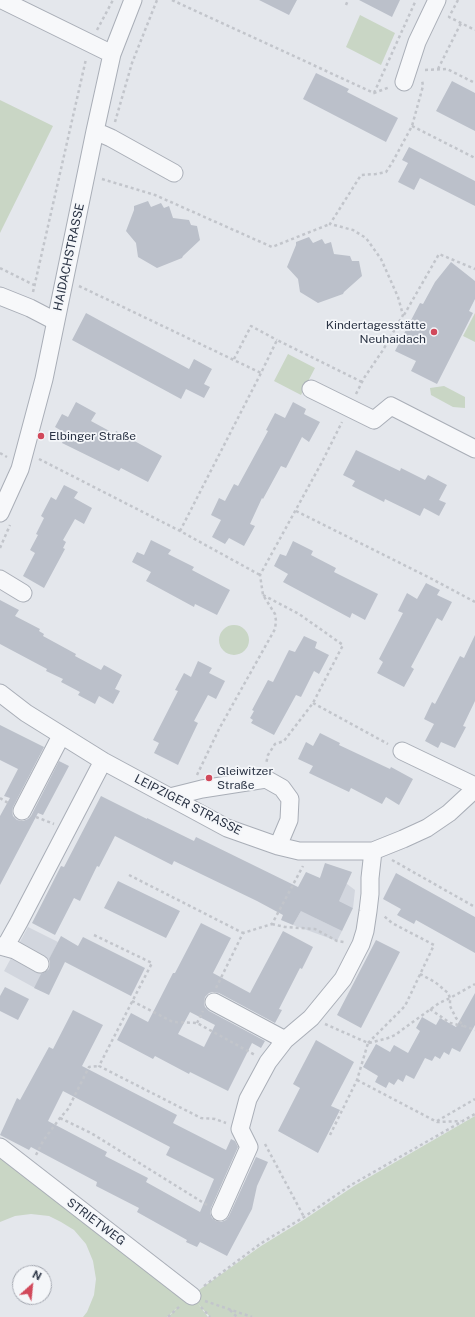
<!DOCTYPE html>
<meta charset="utf-8">
<style>
body{margin:0}
#map{position:relative;width:475px;height:1317px;overflow:hidden;background:#e4e7ec;font-family:"Public Sans",sans-serif}
canvas{display:block}
.north{position:absolute;left:12px;top:1265px;width:40px;height:40px;box-sizing:border-box;background:#f4f6f9;border:1px solid #a4a8b1;border-radius:50%;rotate:27deg;font-size:11px;font-weight:700;line-height:16px;text-align:center;color:#2b3445}
.north::after{content:'';display:block;margin:auto;width:14px;height:18px;background:#d1495b;clip-path:polygon(50% 0,100% 100%,50% 72%,0 100%)}
</style>
<div id="map">
<canvas width="475" height="1317"></canvas>
<div class="north">N</div>
</div>
<script>
const c = document.querySelector('canvas').getContext('2d');
c.lineJoin = 'round';
function fill(path, color) {
  c.fillStyle = color;
  c.fill(path, 'evenodd');
}
function poly(rows) {
  const path = new Path2D();
  for (const r of rows) {
    if (r.length === 3) {
      path.moveTo(r[0] + r[2], r[1]);
      path.arc(r[0], r[1], r[2], 0, 2 * Math.PI);
      continue;
    }
    path.moveTo(r[0], r[1]);
    for (let i = 2; i < r.length; i += 2) path.lineTo(r[i], r[i + 1]);
  }
  return path;
}
function trace(path, color, width, dash) {
  c.strokeStyle = color;
  c.lineWidth = width;
  c.lineCap = dash ? 'butt' : 'round';
  c.setLineDash(dash || []);
  c.stroke(path);
}
function label(font, color, halo, rows, align = 'center') {
  c.font = font + ' "Public Sans",sans-serif';
  c.lineWidth = 3.5;
  c.setLineDash([]);
  c.textBaseline = 'middle';
  c.strokeStyle = halo;
  c.fillStyle = color;
  for (const [text, x, y, turn = 0] of rows) {
    c.save();
    c.translate(x, y);
    c.rotate((+turn || 0) * Math.PI / 180);
    c.textAlign = isNaN(turn) ? turn : align;
    if (halo) c.strokeText(text, 0, 0);
    c.fillText(text, 0, 0);
    c.restore();
  }
}
const built = poly([
 [321,876,347,884,355,890,353,908,329,896,316,918,342,931,337,941,293,925],
 [28,927,58,942,35,988,4,971]
]);
const green = poly([
 [360,15,395,33,381,65,346,47],
 [0,100,53,126,0,233],
 [475,313,475,342,463,336],
 [288,354,315,368,301,395,274,381],
 [444,386,465,397,465,408,453,407,431,395,430,388],
 [234,640,15],
 [475,1116,475,1317,210,1317,198,1304,208,1317,168,1317,180,1305,167,1317,83,1317,87,1312,94,1295,96,1279,93,1261,86,1244,74,1230,61,1222,49,1216,31,1214,15,1216,0,1222,0,1149,192,1295,261,1246,305,1219,354,1186]
]);
const building = poly([
 [259,0,297,0,289,15],
 [359,0,400,0,392,17],
 [316,73,349,89,347,92,398,118,386,142,303,99],
 [452,81,475,93,475,131,436,111],
 [409,147,475,181,475,206,420,178,414,190,398,182,408,163,402,160],
 [148,201,151,207,161,203,164,208,169,206,173,218,189,220,191,225,197,226,200,240,183,256,182,258,157,268,138,257,136,243,126,231,134,210,134,206],
 [309,237,313,243,322,239,325,244,331,242,334,254,350,256,352,261,359,261,362,276,344,292,343,294,318,303,300,292,298,279,287,267,296,245,296,242],
 [451,262,475,281,475,299,469,311,473,313,437,384,411,371,416,361,395,351,420,303,423,304,435,282],
 [86,313,189,369,194,359,212,369,204,384,210,387,204,398,186,389,181,399,72,340],
 [76,402,96,413,91,421,115,434,116,431,162,456,148,482,121,468,119,471,62,443,67,434,55,427,62,414,68,417],
 [293,402,306,409,304,414,320,422,309,442,302,437,286,468,281,466,263,499,262,498,250,524,255,526,244,546,229,538,225,544,212,537,221,520,211,515,219,498,225,501,234,484,238,486,268,431,266,430,275,413,285,418],
 [356,450,400,471,401,468,425,480,428,475,447,485,439,500,446,503,439,516,424,508,420,516,385,499,384,502,352,486,355,481,343,475],
 [64,485,78,492,74,498,92,508,84,524,75,519,63,540,66,542,63,548,65,549,44,588,23,576,35,553,30,550,38,535,36,534,44,518,41,516,51,497,56,500],
 [151,540,171,550,168,554,194,567,192,570,230,590,217,615,195,604,194,607,146,581,151,572,132,562,137,552,144,555],
 [293,541,313,551,311,555,336,568,334,572,378,594,365,620,352,613,350,618,283,582,288,574,274,566,280,554,286,556],
 [426,583,440,590,437,595,452,602,442,621,437,618,411,667,414,669,404,687,377,673,383,662,379,659,403,613,398,611,407,593,417,599],
 [0,600,19,610,15,616,40,629,39,631,44,634,43,636,76,654,75,656,101,670,104,665,122,675,115,689,120,691,113,704,99,696,95,704,78,695,80,692,61,682,63,679,46,671,47,669,0,644],
 [475,635,475,701,463,726,466,727,455,748,441,742,438,748,425,741,434,724,424,719,432,702,435,704,460,656,464,658],
 [304,636,317,642,315,648,329,655,319,674,314,671,301,697,296,695,274,735,251,723,253,720,250,718,254,711,252,710,268,680,273,682,289,650,295,652],
 [198,661,212,668,209,673,225,681,216,699,208,695,194,721,198,723,178,765,154,753,159,743,153,740,178,691,175,690,184,673,191,677],
 [0,725,44,747,13,807,12,811,13,816,17,820,23,821,28,819,31,816,59,761,69,766,43,815,38,813,0,885,0,816,10,798,4,796,18,769,0,760],
 [320,733,340,743,339,745,390,769,391,767,413,779,399,805,386,797,382,804,351,788,349,792,309,773,313,766,298,759,306,742,313,746],
 [101,796,147,819,147,818,194,841,196,837,298,887,306,872,320,878,325,863,352,872,339,901,353,908,342,931,301,911,293,925,281,920,283,915,257,901,174,861,172,865,115,836,99,867,97,866,80,901,74,898,55,935,32,923,61,866,64,867],
 [396,873,475,917,475,953,416,920,414,924,397,915,401,909,383,899],
 [118,881,180,911,166,938,104,908],
 [201,923,231,938,213,973,250,993,283,931,313,947,302,969,300,968,279,1009,282,1010,275,1023,219,993,213,992,209,993,205,997,204,1003,205,1007,209,1011,265,1041,261,1048,252,1043,228,1091,190,1072,189,1074,155,1056,153,1059,117,1040,131,1013,148,1022,173,973,175,973],
 [190,1012,215,1025,204,1047,178,1034],
 [61,936,78,946,83,937,145,968,131,996,65,962,49,995,34,988,41,974,45,972,49,969,50,963,49,959],
 [376,940,400,952,361,1028,337,1015],
 [5,987,29,999,18,1020,0,1011,0,996],
 [475,993,475,1025,460,1052,452,1048,449,1055,444,1052,440,1059,435,1056,432,1061,425,1058,414,1079,406,1075,403,1082,398,1079,394,1085,389,1082,386,1088,375,1082,378,1076,363,1067,376,1044,390,1052,394,1045,408,1053,420,1031,416,1028,422,1017,436,1025,440,1018,456,1027],
 [73,1010,103,1025,82,1066,177,1115,173,1123,226,1150,231,1139,235,1141,238,1147,211,1208,210,1213,212,1218,216,1221,221,1222,226,1220,229,1216,256,1157,268,1162,257,1186,252,1209,227,1256,200,1242,197,1247,186,1242,187,1240,137,1212,139,1208,96,1186,97,1182,31,1147,29,1150,0,1135,17,1098,20,1100,49,1047,53,1049],
 [63,1091,170,1147,166,1155,214,1179,200,1212,146,1182,148,1178,105,1156,107,1152,48,1121],
 [316,1040,354,1062,331,1106,340,1110,318,1153,278,1131,300,1088,293,1084]
]);
const path = poly([
 [172,0,374,93,390,87],
 [458,0,449,17,475,30],
 [346,5,348,0],
 [97,30,113,0],
 [438,69,461,23],
 [425,70,447,69,475,83],
 [374,93,416,0],
 [115,122,132,63,157,0],
 [412,126,475,158],
 [102,179,155,195,272,247,330,224],
 [0,268,34,285],
 [79,286,261,373,277,340,362,382],
 [33,292,86,59],
 [404,315,439,254,475,269],
 [234,359,251,326,277,340],
 [356,394,364,378,383,350,403,315,398,297,381,259,366,238,353,230,330,224,361,175,376,174,386,172,392,163,412,126,423,86,422,80],
 [0,453,7,457],
 [39,459,180,531,260,575],
 [296,511,432,579,475,602],
 [180,531,261,373],
 [0,548,10,525],
 [263,595,299,614,343,645,313,703,284,741,275,744,268,755,266,764],
 [313,703,388,744],
 [197,775,219,729,275,629,276,621,275,614,263,595,260,575,322,462,342,422],
 [0,798,8,803],
 [36,817,54,824],
 [392,860,475,907],
 [129,875,243,933],
 [272,924,285,927,315,929,337,941,344,942],
 [94,935,152,963,99,1066,201,1118,215,1119,226,1123],
 [420,974,435,982,448,993,450,998,475,984],
 [216,988,243,933,272,924,303,866],
 [132,1001,173,1022,197,1023,255,1055],
 [430,1009,450,1023,463,1026],
 [197,1023,203,1011],
 [325,1024,368,1043,357,1080,330,1135],
 [368,1043,405,1006,434,945,392,923,384,916],
 [369,1043,388,1038,395,1035,439,1003,450,998,450,1006,456,1018,464,1026,475,1030],
 [357,1080,437,1122,461,1121],
 [60,1118,91,1133,207,1205],
 [437,1121,475,1099],
 [265,1144,304,1217],
 [36,1155,43,1141,60,1118,68,1109,89,1067,99,1066],
 [204,1286,260,1244,304,1217,351,1185,475,1114],
 [205,1301,252,1317],
 [201,1307,210,1317],
 [230,1310,237,1317],
 [168,1317,180,1306]
]);
const minor = poly([
 [2,0,112,54],
 [404,82,417,42,437,0],
 [95,131,111,138,174,173],
 [0,296,30,308,55,321],
 [311,389,374,420,391,406,475,449],
 [0,513,20,469,44,379,95,131,112,54,133,0],
 [0,579,23,593],
 [0,693,26,713,103,761,227,828,278,846,299,851,373,851,403,839,427,828,449,813,475,789],
 [402,751,475,786],
 [170,797,202,789,266,779,282,788,290,799,289,820,278,846],
 [22,811,61,736],
 [0,946,15,950,40,964],
 [5,947,19,922,103,761],
 [214,1002,285,1040],
 [0,1147,192,1296],
 [220,1212,249,1147,240,1129,248,1099,268,1062,285,1040,311,1018,343,979,361,944,365,931,368,911,370,894,370,878,373,851]
]);
const markers = [
 [434,332,4,"#d1495b"],
 [41,436,4,"#d1495b"],
 [209,778,4,"#d1495b"]
];
const streetNames = [
 ["HAIDACHSTRASSE",69,257,-78],
 ["LEIPZIGER STRASSE",188,805,27],
 ["STRIETWEG",96,1222,37]
];
const poiNames = [
 ["Kindertagesstätte",426,325,"right"],
 ["Neuhaidach",426,339,"right"],
 ["Elbinger Straße",49,436],
 ["Gleiwitzer",217,771],
 ["Straße",217,785]
];
fill(built, '#d2d6de');
fill(green, '#c9d6c5');
fill(building, '#bbc0ca');
trace(minor, '#a9aeb7', 19);
trace(path, '#c2c5cb', 2.5, [3, 3]);
trace(minor, '#f7f8fa', 17);
for (const [x, y, r, color] of markers) {
  const dot = new Path2D();
  dot.arc(x, y, r, 0, 2 * Math.PI);
  c.fillStyle = color;
  c.fill(dot);
  trace(dot, '#f4f6f9', 1.5);
}
label('12px', '#2b3445', '#f4f6f9', streetNames);
label('12px', '#2b3445', '#f4f6f9', poiNames, 'left');
</script>
